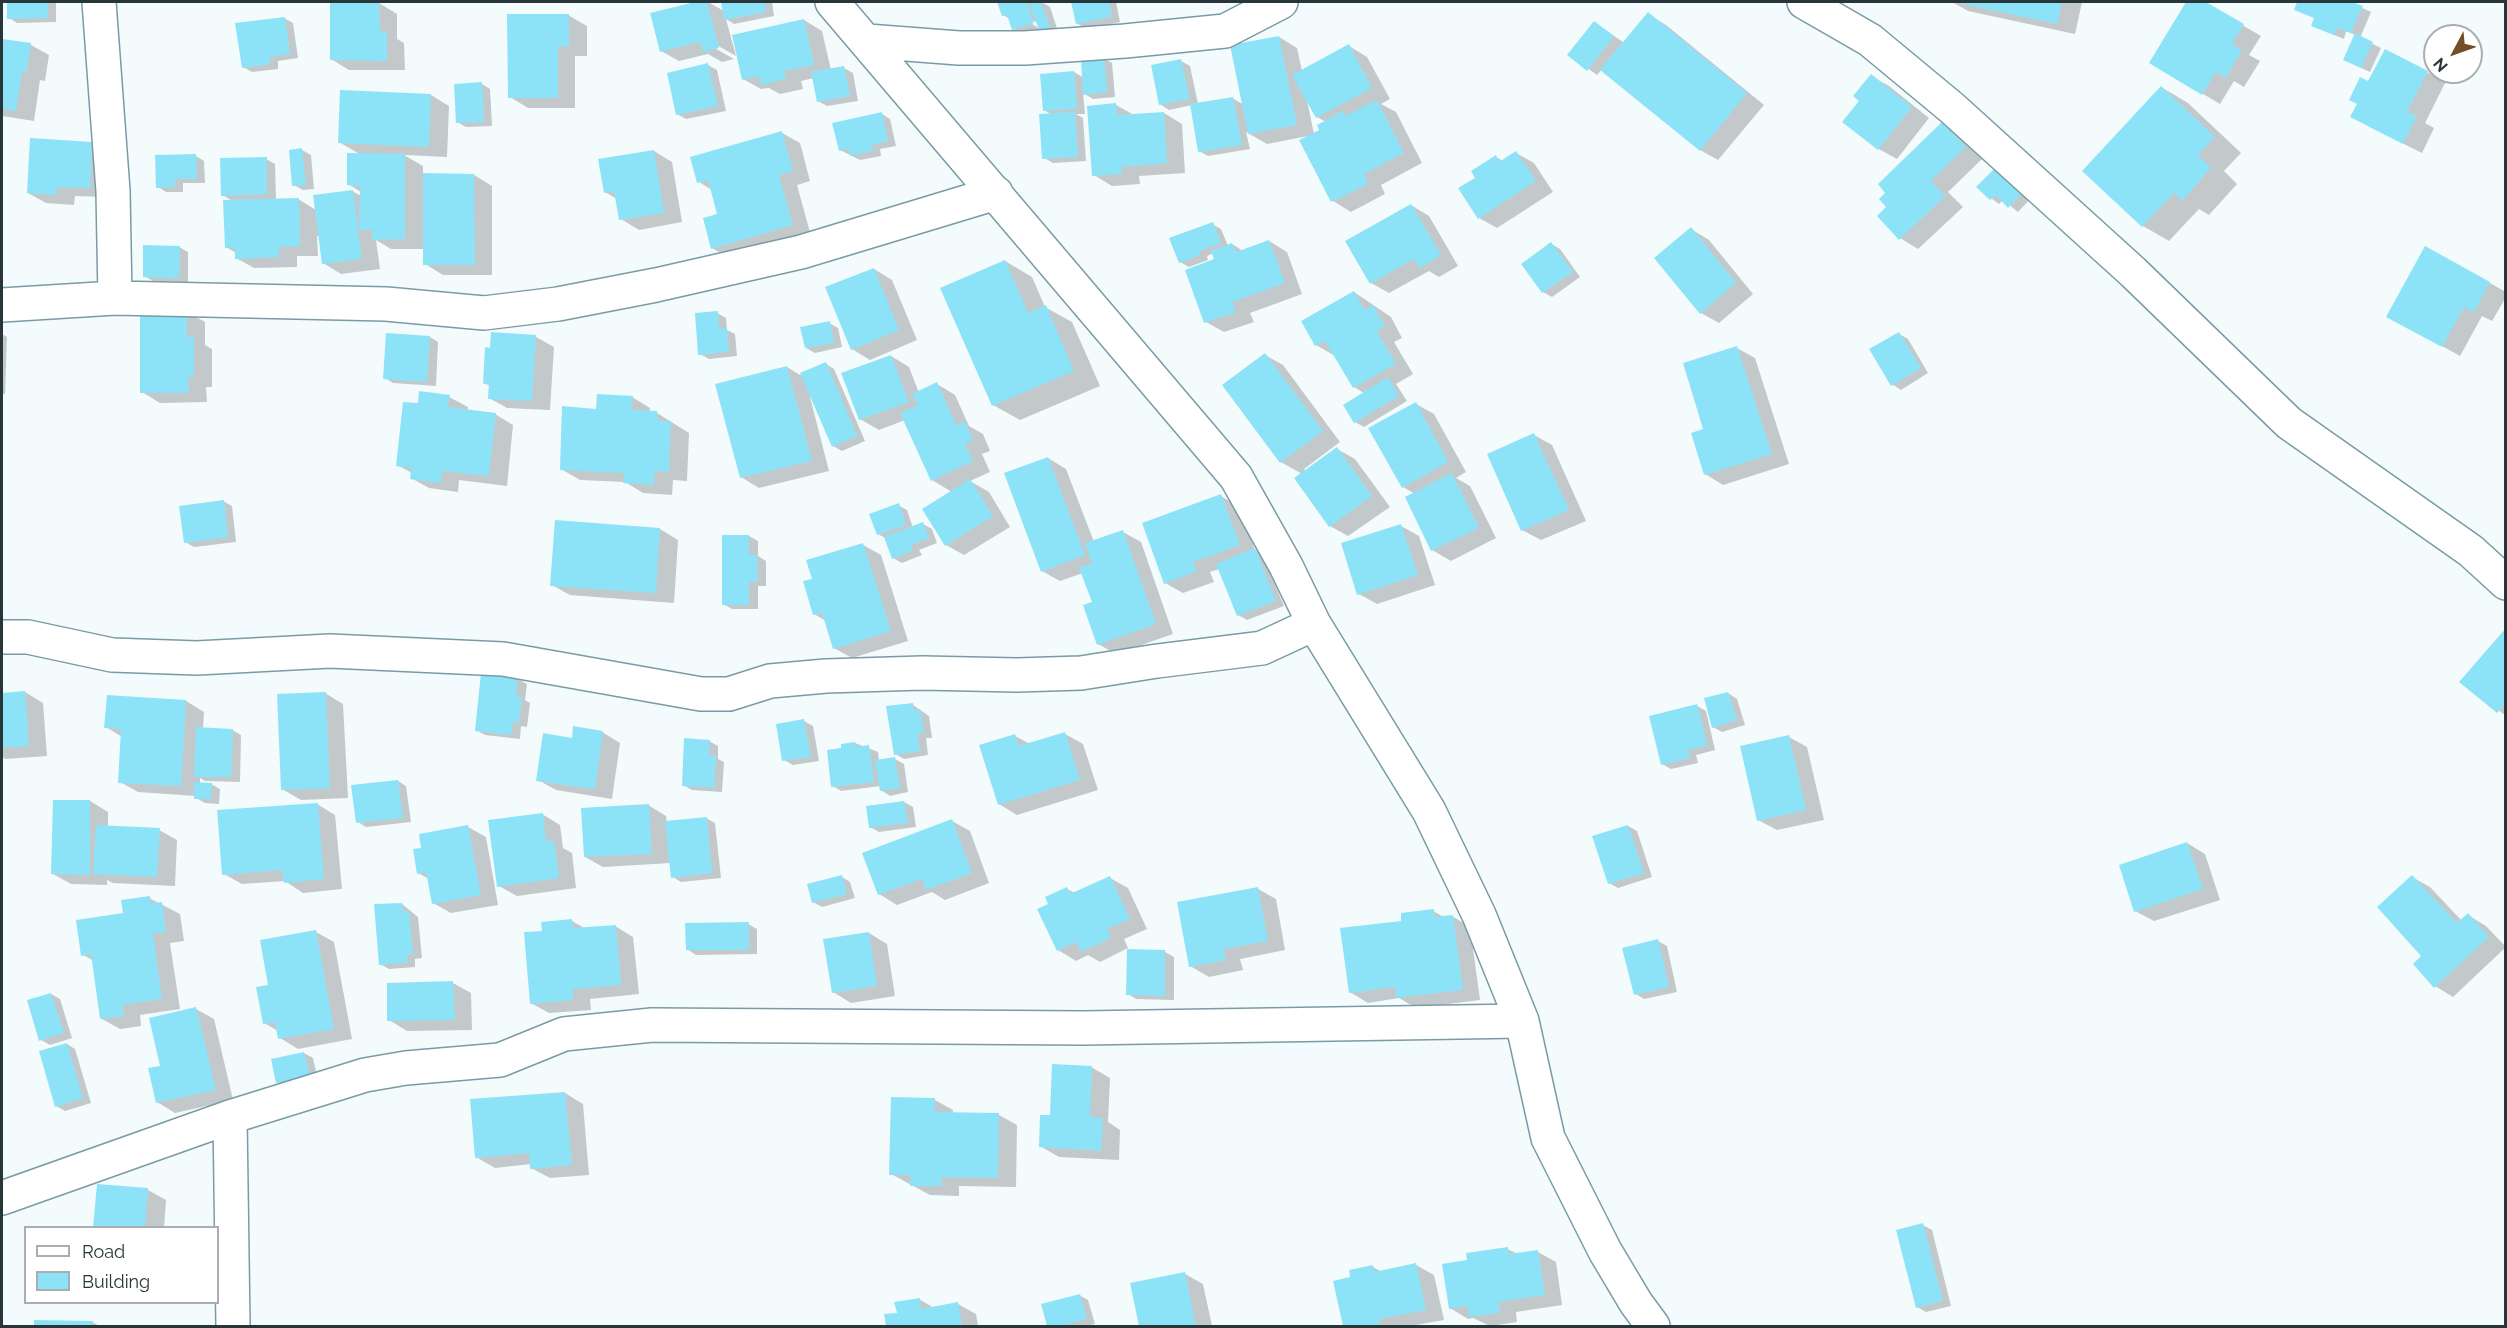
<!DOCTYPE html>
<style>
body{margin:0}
#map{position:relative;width:2507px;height:1328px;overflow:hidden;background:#f4fbfd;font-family:Raleway,sans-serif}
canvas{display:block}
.frame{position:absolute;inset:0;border:3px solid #273639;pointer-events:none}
.legend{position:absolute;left:24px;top:1226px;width:195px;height:78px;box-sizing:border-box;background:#fff;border:2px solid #a9afb0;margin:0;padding:8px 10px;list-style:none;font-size:18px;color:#273639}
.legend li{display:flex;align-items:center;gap:12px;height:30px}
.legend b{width:30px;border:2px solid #a9afb0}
.north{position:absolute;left:2423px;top:24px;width:60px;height:60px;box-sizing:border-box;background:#fff;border:2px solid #a9afb0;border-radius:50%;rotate:229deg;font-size:16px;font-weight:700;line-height:24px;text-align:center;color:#273639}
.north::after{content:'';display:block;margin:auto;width:21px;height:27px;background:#734e29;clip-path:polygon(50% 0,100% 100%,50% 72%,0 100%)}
</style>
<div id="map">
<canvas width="2507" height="1328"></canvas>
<div class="frame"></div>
<ul class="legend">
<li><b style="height:8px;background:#fff"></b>Road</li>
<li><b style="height:16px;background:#8ce3f8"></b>Building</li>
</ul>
<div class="north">N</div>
</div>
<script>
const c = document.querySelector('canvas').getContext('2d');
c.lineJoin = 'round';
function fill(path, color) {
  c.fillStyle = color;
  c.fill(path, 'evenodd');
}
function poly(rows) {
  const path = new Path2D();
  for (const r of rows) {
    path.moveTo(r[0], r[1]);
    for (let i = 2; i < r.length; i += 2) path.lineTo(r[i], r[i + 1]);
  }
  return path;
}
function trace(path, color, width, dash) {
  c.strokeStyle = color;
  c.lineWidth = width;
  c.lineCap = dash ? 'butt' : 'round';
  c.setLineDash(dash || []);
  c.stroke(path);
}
const shadow = poly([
 [8,2,56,2,56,22,17,23,9,18],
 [701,2,708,2,724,11,722,2,772,2,774,16,734,24,726,19,736,56,713,43,711,46,734,59,722,62,708,54,679,61,661,51,651,14],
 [999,2,1034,2,1035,4,1041,2,1050,7,1058,31,1049,34,1040,29,1022,34,1013,29,1010,19,1003,15],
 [1029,18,1039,24,1039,28,1027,21],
 [1073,2,1116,2,1120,22,1086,29,1077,23],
 [1952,2,2082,2,2075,34,1968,11],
 [2188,2,2203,2,2261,36,2249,55,2260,61,2244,87,2234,81,2220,104,2151,63],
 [2299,2,2349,2,2371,12,2360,38,2381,48,2370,72,2353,64,2355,35,2346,31,2344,39,2322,30,2316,18,2296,9],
 [332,3,379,3,397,14,397,39,404,43,405,70,349,70,331,59],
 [1648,14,1666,25,1764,105,1718,160,1700,150,1602,69,1597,75,1569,55,1595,23,1626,44],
 [568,15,587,26,587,56,575,56,575,108,528,108,510,97],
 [284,18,293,23,298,58,278,61,278,69,252,72,243,67],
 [804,20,822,31,831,70,844,68,853,73,858,101,827,106,818,101,814,78,801,81,803,89,780,94,769,88,761,89,743,79,737,57],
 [1279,37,1297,48,1302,71,1349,46,1367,57,1390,99,1381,104,1396,112,1422,163,1381,185,1385,194,1351,212,1333,201,1301,141,1308,136,1267,144,1246,132,1250,149,1208,156,1199,151,1192,105,1169,110,1160,104,1181,61,1190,66,1198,104,1232,98,1244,105],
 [1307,100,1317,117,1326,122,1321,130,1314,134],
 [2,41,31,45,49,55,45,81,40,80,34,121,2,116],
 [1103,58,1112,63,1115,97,1093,99,1083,93,1085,114,1076,114,1083,118,1086,161,1053,163,1044,158,1052,115,1044,110,1074,72,1084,78],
 [708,65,717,70,726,111,686,119,677,114],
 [2427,72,2445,83,2425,123,2434,128,2422,153,2370,127,2368,84],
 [1871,76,1889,86,1929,118,1897,159,1879,149,1861,101],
 [482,84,490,89,492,126,466,127,457,122],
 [2161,87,2188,103,2241,153,2224,171,2237,184,2209,215,2199,209,2169,241,2143,226],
 [431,95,449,106,447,157,404,155,423,166,423,175,474,175,492,186,492,275,443,275,425,264,425,249,391,249,376,240,380,269,341,274,323,263,320,236,317,236,318,256,297,256,297,267,254,268,236,258,236,253,226,247,233,201,222,195,266,159,275,164,276,200,298,199,316,210,352,191,361,196,361,192,348,184,361,155,339,142],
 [1116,105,1134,115,1164,113,1182,124,1185,173,1139,176,1140,184,1112,186,1094,175],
 [882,114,890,119,896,146,880,149,881,156,860,160,840,150],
 [1942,124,1960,135,1983,158,1948,192,1963,207,1918,249,1900,238,1889,207],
 [782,133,800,143,810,181,797,185,811,236,730,258,712,248,719,215,712,190,699,182],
 [91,143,109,154,108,197,75,196,74,205,46,203,28,193],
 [302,150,311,155,314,189,303,190,294,185],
 [654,151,672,162,682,222,639,230,621,219,617,199,605,192],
 [1516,153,1534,163,1553,192,1497,228,1479,218,1477,178,1496,157,1503,161],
 [196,156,204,161,205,183,183,183,183,192,166,192,158,187],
 [1999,166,2033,196,2018,212,2003,200,1999,204,1991,198],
 [1411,205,1429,216,1458,266,1439,277,1429,271,1389,293,1371,283],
 [1212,224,1221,229,1228,246,1232,244,1243,251,1269,241,1287,252,1302,294,1250,313,1254,322,1224,332,1206,322,1216,260,1214,253,1207,256,1208,260,1189,267,1180,262],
 [1691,229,1709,240,1753,294,1719,323,1701,313],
 [1551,244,1560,249,1580,277,1552,297,1543,292],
 [179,247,188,252,188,282,153,281,144,276],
 [2426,248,2506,292,2506,297,2492,321,2482,316,2460,356,2406,326],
 [1005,261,1032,277,1045,307,1072,322,1100,386,1020,420,993,405],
 [874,269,892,280,917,340,870,360,852,349],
 [1354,292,1391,317,1402,338,1394,342,1413,374,1396,384,1407,401,1364,427,1355,422,1364,393,1354,387,1335,356,1316,345],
 [187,312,205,322,205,345,212,349,212,387,206,387,207,402,160,403,142,392],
 [717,313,726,318,727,330,735,334,737,356,709,359,700,354],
 [829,323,838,328,842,347,815,353,806,348],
 [2,334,7,337,5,394,2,394],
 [1899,334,1908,339,1928,373,1901,390,1892,384],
 [430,337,438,342,436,386,393,383,385,378],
 [536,337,554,347,550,410,507,408,489,398,490,386,484,383,492,350],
 [1737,348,1755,358,1789,464,1723,485,1705,474,1705,430],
 [1265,355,1283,365,1340,442,1304,469,1306,471,1337,449,1355,459,1390,507,1348,536,1330,526,1302,474,1281,462,1224,385],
 [891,356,909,367,919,393,937,384,955,395,969,426,983,434,990,451,982,454,990,472,970,481,989,492,1010,527,964,555,946,545,952,492,932,480,905,420,879,430,860,419],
 [826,364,834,369,865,441,842,451,833,446,812,397,810,397,829,471,759,488,741,477,787,367,800,375],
 [449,397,468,407,467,411,495,414,513,425,507,486,459,480,458,492,429,488,411,478,412,473,397,465,419,405],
 [632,397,650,408,650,413,657,413,689,433,687,481,673,480,672,495,643,493,625,482,580,480,561,469],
 [1416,404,1434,414,1466,472,1456,478,1470,486,1496,538,1451,561,1432,550,1415,494,1403,487],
 [1534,435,1552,445,1586,521,1541,540,1522,530],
 [1048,458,1066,469,1094,542,1123,532,1141,542,1173,634,1116,654,1098,644,1094,603,1083,573,1060,581,1042,571],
 [1221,496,1239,507,1255,550,1263,555,1284,606,1247,620,1238,615,1219,569,1210,572,1214,582,1183,593,1165,583],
 [223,501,232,506,236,542,194,547,185,542],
 [898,505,907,510,913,528,923,524,932,529,937,543,919,550,922,555,902,563,893,558,887,539,878,534],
 [1401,526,1419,536,1435,585,1377,604,1359,594],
 [660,529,678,540,674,603,570,595,552,585],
 [749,536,758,541,758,556,766,561,766,586,758,586,758,609,732,609,723,604],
 [863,545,881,555,908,641,852,658,834,648,826,621,814,614,814,580],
 [2506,630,2506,716,2462,681],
 [518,679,527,684,525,700,530,703,527,727,521,726,520,739,485,735,476,730],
 [25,692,43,703,47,756,5,759,2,757,2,694],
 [325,693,343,704,348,798,301,800,282,789],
 [1728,693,1737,699,1745,725,1722,732,1713,727],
 [186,701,204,712,203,729,232,730,241,735,240,782,205,781,200,778,200,784,211,784,220,789,219,804,205,803,196,798,196,796,138,792,120,782,122,737,106,727],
 [913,705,929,716,932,738,926,738,928,755,904,759,895,754],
 [1697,706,1706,711,1715,750,1696,755,1698,763,1671,769,1662,764],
 [804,721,813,726,819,761,793,765,784,760],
 [602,732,620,743,612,799,556,790,538,780,573,739],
 [1065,734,1083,744,1098,790,1017,815,999,804,1015,736,1030,744],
 [1789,737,1807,747,1824,820,1777,830,1758,820],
 [709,741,718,746,718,759,724,762,722,792,692,790,683,785],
 [855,743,878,752,879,761,895,759,904,764,908,792,890,796,881,790,881,786,841,791,833,786,843,750],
 [398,781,406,786,411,822,366,827,358,822],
 [90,801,108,812,108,827,159,830,177,840,175,886,113,883,107,880,107,885,71,884,53,874],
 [904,802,913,807,916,827,879,832,870,827],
 [317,804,335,815,342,889,303,893,285,881,242,884,224,874],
 [648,805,666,816,667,823,706,818,715,823,721,878,681,882,673,877,671,863,603,867,585,857],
 [542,814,560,825,563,848,572,853,576,888,517,896,499,886],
 [952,821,970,831,989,883,945,900,932,892,897,905,879,894],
 [1628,826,1637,831,1652,877,1618,888,1609,883],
 [468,827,486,837,498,905,451,913,433,903,429,879,418,873,423,849],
 [2187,843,2205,854,2220,900,2154,921,2135,911],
 [842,877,850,882,855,898,822,907,813,902],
 [2412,877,2430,887,2462,921,2468,915,2486,926,2506,947,2453,997,2435,986,2423,956],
 [1110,878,1128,888,1147,929,1124,939,1128,948,1100,962,1088,955,1076,961,1058,950,1050,905,1067,889,1075,893],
 [1258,889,1276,899,1285,950,1240,959,1243,970,1209,977,1190,966],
 [149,898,180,914,184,941,170,943,180,1009,140,1015,141,1026,120,1029,102,1019,94,961,83,955,124,914],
 [402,904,418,917,422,958,415,959,415,967,389,969,380,964],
 [1433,911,1444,917,1452,916,1470,927,1480,1000,1416,1008,1399,998,1368,1003,1350,992,1403,922],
 [572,921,586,929,615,926,633,937,639,994,590,999,591,1010,549,1013,531,1003,543,932],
 [748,924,757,929,757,954,696,955,687,949],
 [316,932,334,942,352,1039,298,1049,280,1038,278,1031,264,1023,270,986],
 [869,933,887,944,895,996,851,1003,833,992],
 [1658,941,1667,946,1677,992,1644,999,1636,994],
 [1165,952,1174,957,1174,1000,1136,999,1128,994],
 [453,983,471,993,472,1030,407,1031,389,1020],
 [51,994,60,999,72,1038,50,1045,41,1040],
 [196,1009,214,1019,233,1100,175,1113,157,1102,162,1067],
 [67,1044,75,1049,91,1103,65,1111,56,1106],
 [304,1053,313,1058,318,1080,286,1087,278,1082],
 [1091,1067,1110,1078,1108,1122,1120,1130,1119,1160,1059,1157,1040,1146,1051,1117],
 [565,1093,583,1104,589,1175,550,1178,531,1168,531,1164,495,1168,476,1157],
 [935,1100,953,1110,953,1114,999,1115,1017,1125,1016,1187,959,1186,959,1196,930,1195,891,1174],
 [148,1190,166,1200,164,1228,95,1228],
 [1923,1225,1932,1230,1951,1306,1926,1312,1917,1307],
 [1507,1249,1518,1254,1538,1252,1556,1262,1562,1305,1516,1312,1517,1322,1490,1326,1473,1318,1468,1319,1450,1308,1469,1261],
 [1416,1265,1434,1275,1444,1320,1410,1326,1344,1326,1335,1282,1351,1278,1373,1267,1382,1272],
 [1185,1274,1203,1284,1212,1326,1141,1326,1132,1284],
 [1079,1295,1088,1300,1095,1324,1085,1326,1049,1326,1043,1305],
 [919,1299,934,1308,958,1304,976,1314,978,1326,888,1326,886,1316,899,1314],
 [36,1322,92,1322,100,1326,36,1326]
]);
const building = poly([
 [7,2,48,2,48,18,7,19],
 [330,2,379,2,380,31,387,31,387,61,330,60],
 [695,2,707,2,719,48,703,52,700,42,660,52,650,13],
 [721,2,765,2,766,12,724,20],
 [997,2,1027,2,1034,23,1012,30,1007,15,1002,16],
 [1041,2,1050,27,1039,30,1030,4],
 [1071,2,1109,2,1112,17,1076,24],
 [1954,2,2062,2,2057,24],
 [2186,2,2206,2,2244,24,2232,44,2242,50,2226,78,2216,72,2202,95,2149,63],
 [2297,2,2352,2,2363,6,2351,33,2337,28,2334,35,2311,26,2314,18,2294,10],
 [1648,12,1747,93,1700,151,1600,70],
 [507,14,569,14,569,47,558,46,558,98,508,98],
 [285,17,290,54,270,57,270,64,242,68,235,23],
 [804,19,814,65,784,71,786,79,760,85,759,76,742,80,732,35],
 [1594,21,1614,36,1587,71,1567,55],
 [2355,33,2373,42,2361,68,2343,60],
 [1279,36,1297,125,1248,134,1230,45],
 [2,39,31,43,27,72,22,71,16,111,2,109],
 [1349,44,1372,88,1316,118,1292,75],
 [2385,49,2428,71,2407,112,2417,116,2403,144,2350,117,2357,104,2349,100,2360,77,2368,81],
 [1104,56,1107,92,1083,95,1081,58],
 [1181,59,1190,99,1159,105,1151,65],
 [708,63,718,106,676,115,667,73],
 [844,66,850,96,817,102,811,72],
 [1074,71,1077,109,1043,111,1040,74],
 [1871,74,1912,107,1878,150,1842,122,1859,101,1853,96],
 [482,82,484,122,456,123,454,84],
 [2161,86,2215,137,2198,155,2211,168,2182,201,2174,193,2142,227,2082,171],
 [340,90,431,94,429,147,338,143],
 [1233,97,1242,145,1198,152,1190,104],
 [1377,100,1404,153,1364,174,1368,184,1331,202,1299,140,1319,130,1317,125,1343,111,1345,116],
 [1116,103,1117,115,1164,112,1167,163,1121,167,1122,174,1092,176,1087,106],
 [882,112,888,141,872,145,873,151,850,156,849,149,839,151,832,123],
 [1075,112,1078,157,1042,159,1039,114],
 [1942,122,1966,147,1931,181,1945,196,1899,240,1877,216,1886,207,1879,199,1885,193,1878,184],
 [782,131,793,171,779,175,793,225,711,249,703,218,717,214,708,180,697,183,690,157],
 [30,138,92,142,90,188,57,187,57,195,27,193],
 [302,148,306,185,292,186,289,150],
 [654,150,664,213,619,220,614,191,604,193,598,159],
 [1516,151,1536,181,1478,219,1458,188,1475,178,1471,171,1496,155,1499,162],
 [347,153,405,154,405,239,372,240,372,230,359,230,360,186,347,185],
 [196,154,197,179,175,179,175,187,156,188,155,155],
 [267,157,267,194,221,196,220,158],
 [1999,164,2025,190,2008,208,1996,195,1990,200,1976,187],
 [423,173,474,174,475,265,423,265],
 [353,190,362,259,322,264,313,195],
 [299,198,300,246,279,247,279,257,235,259,235,248,225,248,223,200],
 [1411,204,1441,255,1420,268,1414,259,1370,284,1345,241],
 [1213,222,1221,243,1199,251,1200,255,1179,263,1169,238],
 [1691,227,1736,283,1700,314,1654,258],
 [1269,240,1285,283,1232,302,1236,312,1204,323,1185,270,1214,259,1211,251,1232,243,1236,252],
 [1551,242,1573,272,1542,293,1521,264],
 [143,245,180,246,179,278,143,277],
 [2425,246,2490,282,2474,312,2464,307,2442,347,2386,317],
 [1005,260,1028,313,1046,305,1074,371,992,406,940,288],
 [874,268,899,330,851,350,825,287],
 [1354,291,1365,310,1373,305,1385,327,1377,331,1396,364,1353,388,1325,341,1315,346,1301,321],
 [187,310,187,337,194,337,194,377,188,377,189,393,140,393,140,311],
 [718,311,719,329,727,328,729,352,698,355,695,313],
 [830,321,834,343,805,348,800,327],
 [491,332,536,335,532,401,488,399,489,383,483,384,485,347,490,348],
 [1899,332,1921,368,1891,386,1869,349],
 [386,333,430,336,427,382,383,379],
 [1737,346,1772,454,1704,475,1691,433,1703,429,1683,363],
 [1265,353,1323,431,1280,463,1222,385],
 [891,355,909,402,859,420,841,373],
 [826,362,857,436,832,447,800,373],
 [787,366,812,461,740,478,715,384],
 [1388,377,1399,396,1354,423,1343,405],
 [937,382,956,425,965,422,973,440,965,444,973,461,931,481,900,413,918,405,912,394],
 [419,391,450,395,448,407,496,413,489,476,442,471,441,483,410,479,411,468,396,466,403,402,418,403],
 [597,394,633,396,632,410,657,411,658,421,671,421,669,472,655,471,654,485,623,483,624,473,560,470,562,406,596,409],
 [1416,402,1448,462,1402,488,1368,428],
 [1534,433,1569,510,1521,531,1487,454],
 [1337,447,1372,496,1329,527,1294,478],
 [1048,457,1085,555,1041,572,1004,473],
 [1452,473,1479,528,1431,551,1405,497],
 [970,479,993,516,945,546,922,509],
 [1221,494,1240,545,1193,562,1197,571,1164,584,1142,523],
 [224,500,228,537,184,543,179,506],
 [899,503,906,525,877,535,869,514],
 [555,520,660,528,656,593,550,586],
 [923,522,929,538,911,545,914,550,892,559,884,537],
 [1401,524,1418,575,1357,595,1341,543],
 [1123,530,1156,624,1097,645,1083,605,1092,602,1079,568,1092,564,1085,543],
 [722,535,749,535,749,555,757,555,758,582,749,581,749,605,722,605],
 [863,543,891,631,833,649,822,613,813,615,803,581,812,579,806,560],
 [1255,548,1276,601,1237,616,1216,564],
 [2506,628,2506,703,2497,713,2459,682],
 [481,673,518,677,516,696,522,697,519,723,513,722,511,735,475,731],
 [25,691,29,746,2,748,2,693],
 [326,692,330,788,281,790,277,694],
 [1728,692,1737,720,1712,728,1704,698],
 [107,695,186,700,181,786,118,783,121,729,104,728],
 [913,703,914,711,920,709,924,733,917,734,920,751,894,755,886,706],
 [1697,704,1707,746,1688,750,1690,758,1661,765,1649,716],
 [804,719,811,757,782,761,776,724],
 [573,726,603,731,595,789,536,781,543,733,572,738],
 [196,727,233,729,231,777,194,777],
 [1065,732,1080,780,998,805,979,745,1015,734,1019,746],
 [1789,735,1806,810,1757,821,1740,746],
 [684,738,710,740,709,755,716,756,714,788,682,786],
 [855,742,856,747,869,745,874,782,831,787,827,750,841,748,841,744],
 [895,757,900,788,880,791,875,760],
 [398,780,403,818,356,823,351,785],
 [194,782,212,783,211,799,194,799],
 [53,800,90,800,90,875,51,874],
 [904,801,908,823,869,828,866,806],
 [318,803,324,879,284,883,282,870,222,875,217,810],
 [649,804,652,854,584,857,581,808],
 [543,813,546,841,554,841,559,878,497,887,488,820],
 [707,817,712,873,671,878,665,821],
 [952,819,972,873,926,890,922,879,878,895,862,853],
 [96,825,160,828,157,877,93,874],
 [468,825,481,895,432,904,426,872,417,874,413,849,421,848,419,834],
 [1628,825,1644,873,1608,884,1592,836],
 [2187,842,2203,889,2134,912,2119,865],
 [842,875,847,894,812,903,807,884],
 [2412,875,2457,923,2468,913,2489,937,2434,988,2413,964,2421,956,2377,907],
 [1110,876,1130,919,1107,929,1111,938,1081,952,1076,942,1057,951,1037,909,1048,904,1045,897,1067,887,1070,894],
 [1258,887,1268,941,1223,949,1226,960,1189,967,1177,902],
 [150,896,151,904,162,902,166,932,153,933,162,999,122,1005,124,1016,100,1019,91,954,81,956,76,920,123,913,121,900],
 [402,903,403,911,409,911,413,954,407,955,407,963,379,965,374,904],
 [1434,909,1434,917,1453,915,1463,990,1396,998,1395,987,1349,993,1340,928,1401,921,1401,913],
 [572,919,573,928,616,925,621,985,573,989,573,1000,530,1004,524,932,542,931,541,922],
 [749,922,749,950,686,950,685,923],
 [316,930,334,1029,278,1039,275,1022,263,1024,256,987,268,985,260,940],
 [869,932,877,986,832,993,823,939],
 [1658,939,1669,987,1634,995,1622,948],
 [1127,949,1165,950,1165,996,1126,995],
 [453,981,455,1020,387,1021,387,983],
 [51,993,64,1033,39,1041,27,1000],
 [196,1007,216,1090,156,1103,148,1068,160,1066,149,1018],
 [67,1043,83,1098,55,1107,39,1051],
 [304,1052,310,1076,276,1083,271,1059],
 [1052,1064,1092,1066,1090,1117,1103,1118,1101,1151,1039,1147,1040,1115,1050,1115],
 [565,1092,572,1165,530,1169,529,1153,475,1158,470,1099],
 [891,1097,935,1098,935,1112,999,1113,998,1178,941,1177,942,1186,910,1186,911,1175,889,1175],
 [97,1184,148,1188,145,1228,93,1228],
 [1923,1223,1943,1301,1916,1308,1896,1230],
 [1508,1247,1509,1254,1538,1250,1545,1295,1498,1302,1500,1313,1469,1317,1468,1306,1449,1309,1442,1264,1467,1260,1466,1253],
 [1416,1263,1426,1310,1379,1319,1380,1326,1343,1326,1333,1281,1350,1277,1349,1270,1373,1265,1374,1272],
 [1185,1272,1196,1326,1139,1326,1130,1283],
 [1080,1294,1087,1319,1060,1326,1047,1326,1041,1304],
 [920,1298,921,1309,958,1302,962,1326,886,1326,884,1314,897,1313,894,1302],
 [34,1320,93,1321,93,1326,34,1326]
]);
const minor = poly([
 [99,2,113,191,115,298],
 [832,2,1236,477,1286,566,1314,624,1429,811,1479,915,1522,1021,1548,1138,1605,1251,1636,1303,1653,1326],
 [1804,2,1870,40,1952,108,2133,272,2289,423,2471,551,2506,583],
 [867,41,959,48,1025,48,1125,41,1225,31,1281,2],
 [2,305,115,298,386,304,484,313,558,304,656,285,801,252,996,193],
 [2,637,28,637,112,655,197,658,330,651,503,659,701,694,729,694,770,681,826,676,922,673,1017,675,1081,673,1157,661,1262,648,1314,624],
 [230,1117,233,1326],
 [2,1198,230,1117,365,1075,406,1068,500,1060,564,1034,652,1025,1083,1028,1522,1021]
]);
fill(shadow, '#0003');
fill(building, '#8ce3f8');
trace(minor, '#799ba4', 36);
trace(minor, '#fff', 33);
</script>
